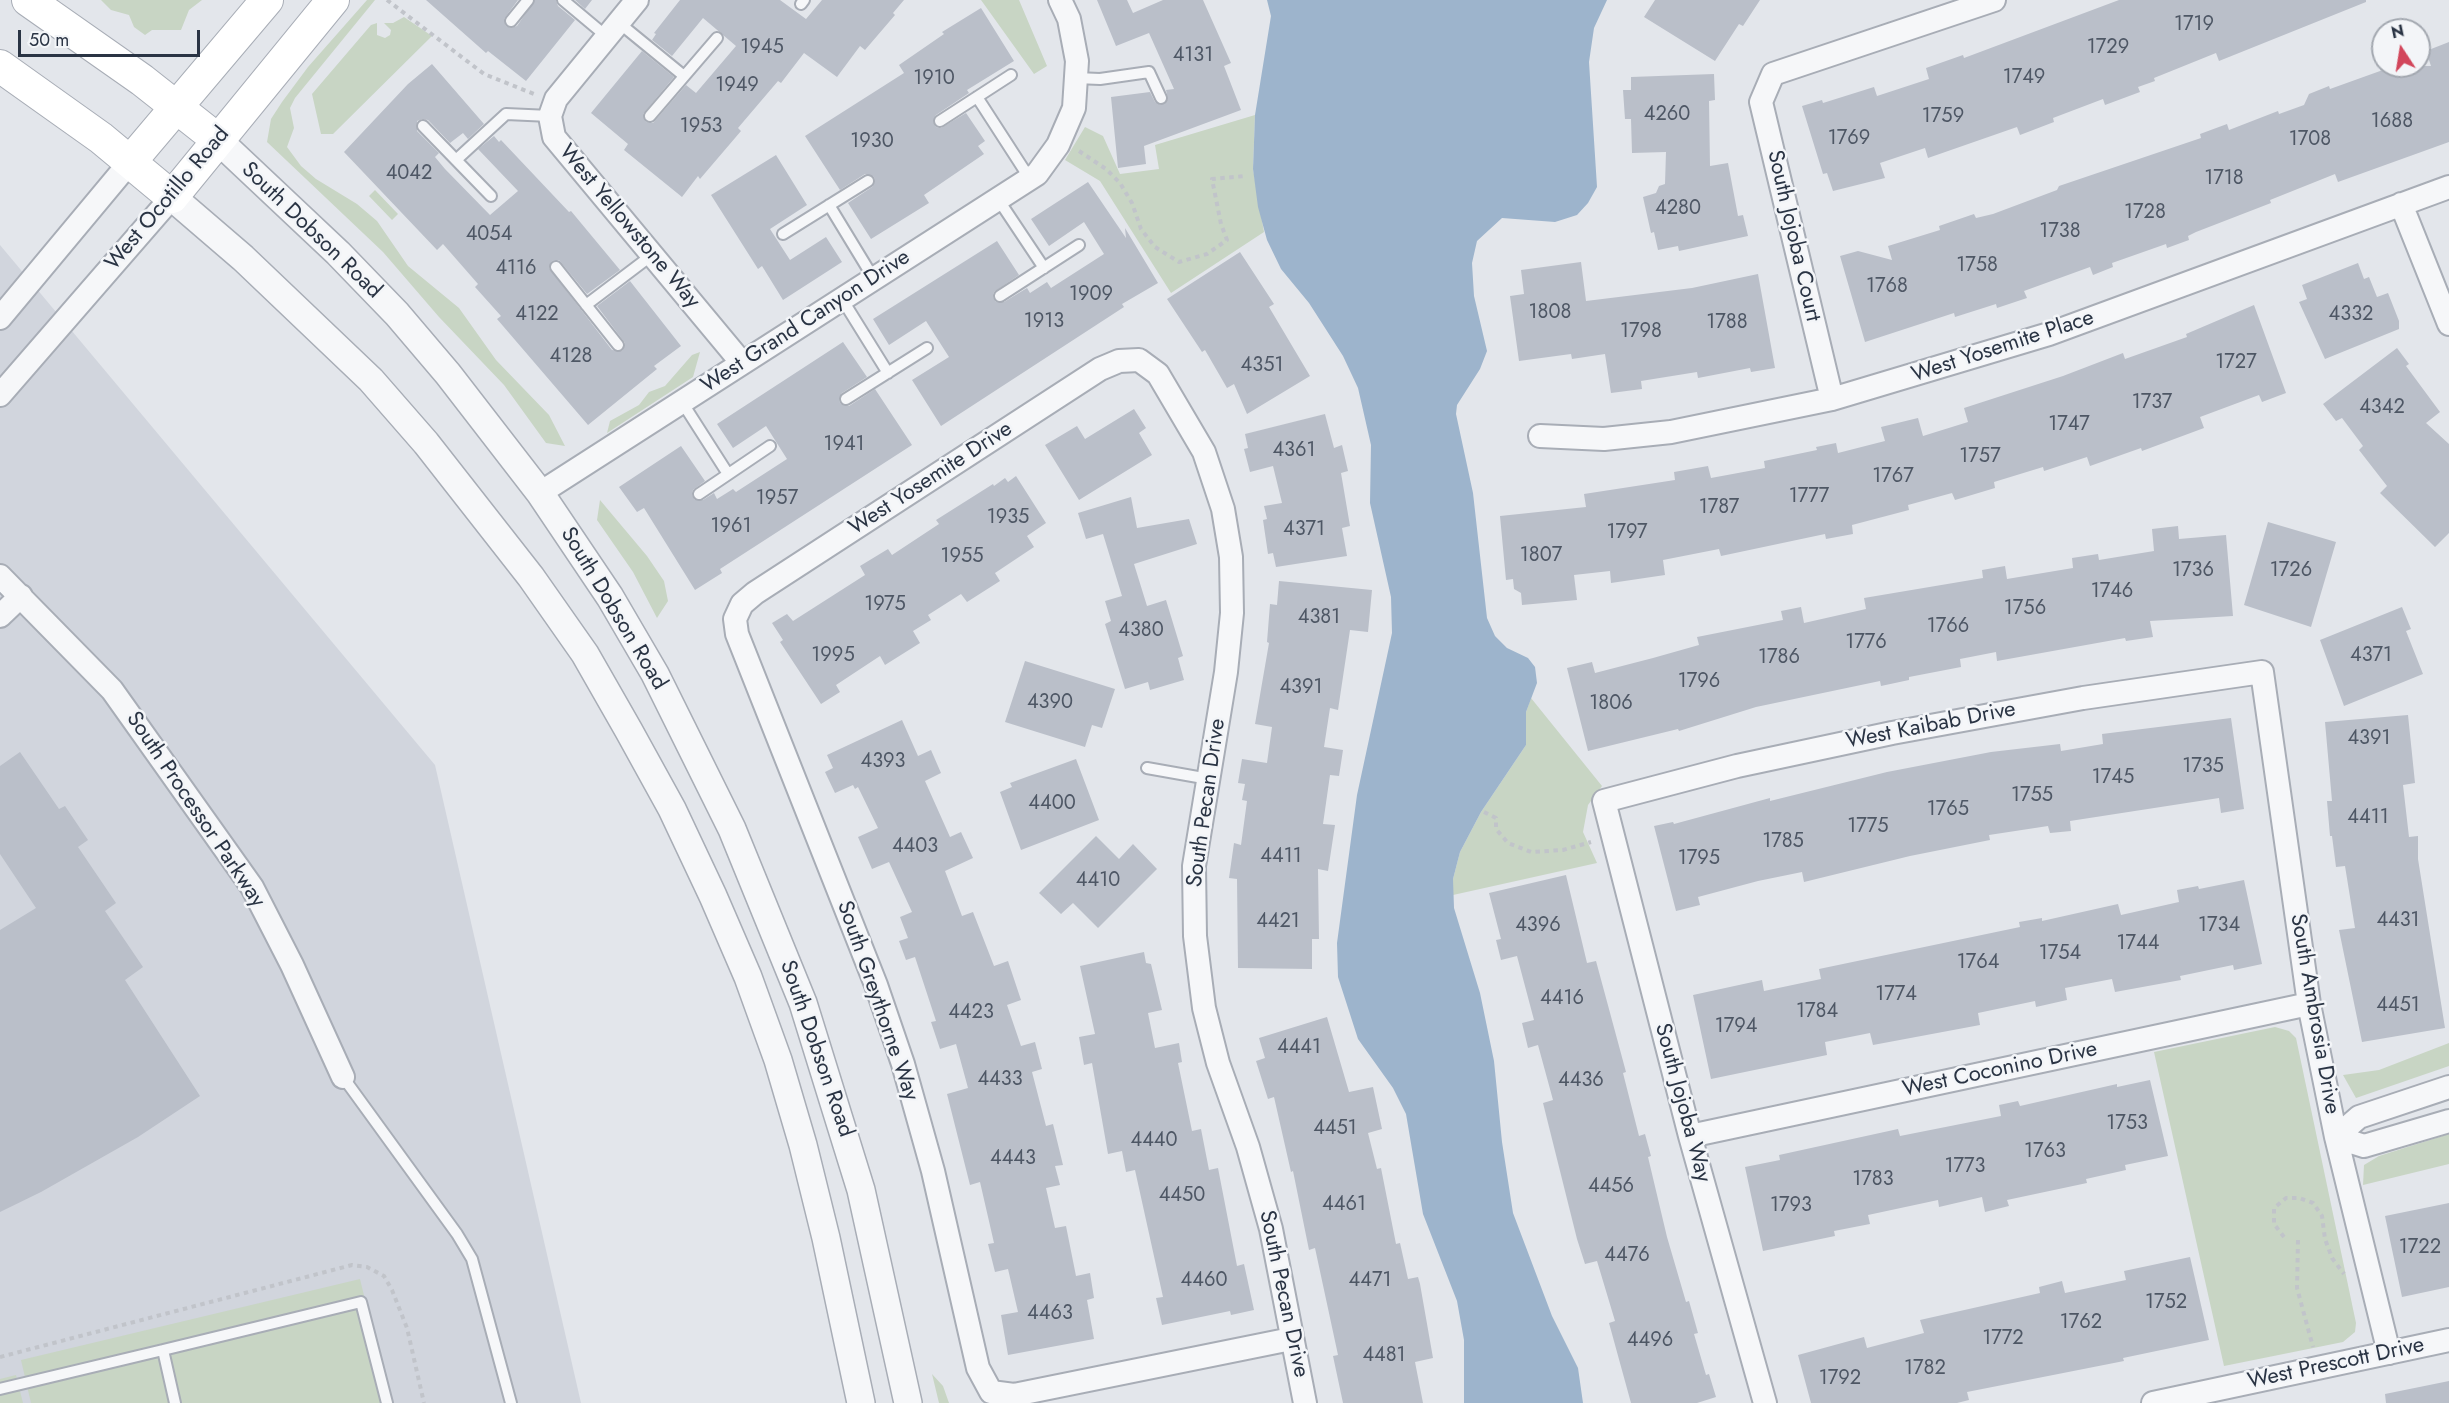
<!DOCTYPE html>
<style>
body{margin:0}
#map{position:relative;width:2449px;height:1403px;overflow:hidden;background:#e3e6eb;font-family:Jost,sans-serif}
canvas{display:block}
.north{position:absolute;left:2371px;top:18px;width:60px;height:60px;box-sizing:border-box;background:#f3f5f8;border:2px solid #a3a8b0;border-radius:50%;rotate:348deg;font-size:16px;font-weight:700;line-height:24px;text-align:center;color:#2a3444}
.north::after{content:'';display:block;margin:auto;width:21px;height:27px;background:#d2465b;clip-path:polygon(50% 0,100% 100%,50% 72%,0 100%)}
.scale{position:absolute;left:18px;top:30px;width:182px;height:27px;box-sizing:border-box;border:3px solid #2a3444;border-top:0;padding-left:8px;font-size:18px;line-height:21px;white-space:nowrap;color:#2a3444;-webkit-text-stroke:4px #f3f5f8;paint-order:stroke}
</style>
<div id="map">
<canvas width="2449" height="1403"></canvas>
<div class="north">N</div>
<div class="scale">50 m</div>
</div>
<script>
const c = document.querySelector('canvas').getContext('2d');
c.lineJoin = 'round';
function fill(path, color) {
  c.fillStyle = color;
  c.fill(path, 'evenodd');
}
function poly(rows) {
  const path = new Path2D();
  for (const r of rows) {
    path.moveTo(r[0], r[1]);
    for (let i = 2; i < r.length; i += 2) path.lineTo(r[i], r[i + 1]);
  }
  return path;
}
function trace(path, color, width, dash) {
  c.strokeStyle = color;
  c.lineWidth = width;
  c.lineCap = dash ? 'butt' : 'round';
  c.setLineDash(dash || []);
  c.stroke(path);
}
function label(font, color, halo, rows, align = 'center') {
  c.font = font + ' Jost,sans-serif';
  c.lineWidth = 5;
  c.setLineDash([]);
  c.textBaseline = 'middle';
  c.strokeStyle = halo;
  c.fillStyle = color;
  for (const [text, x, y, turn = 0] of rows) {
    c.save();
    c.translate(x, y);
    c.rotate((+turn || 0) * Math.PI / 180);
    c.textAlign = isNaN(turn) ? turn : align;
    if (halo) c.strokeText(text, 0, 0);
    c.fillText(text, 0, 0);
    c.restore();
  }
}
const built = poly([
 [0,245,435,765,581,1403,0,1403]
]);
const green = poly([
 [101,0,202,0,189,10,181,30,152,30,145,35,134,27,129,15,111,10],
 [367,0,375,0,295,98,290,108,294,128,287,147,301,166,316,179,357,204,377,221,408,266,459,308,496,360,549,415,565,446,546,443,504,385,439,317,383,252,267,142,271,119,282,102,308,67],
 [981,0,1019,0,1047,66,1034,74],
 [404,17,432,36,333,134,321,134,312,94,371,25,377,23,377,35,385,38,390,35,391,30,384,23,393,23],
 [1255,115,1253,169,1264,232,1171,293,1100,181,1065,160,1085,127,1103,136,1120,174,1159,169,1155,145],
 [375,190,398,214,392,220,369,196],
 [700,352,693,377,607,433,610,421,639,405,649,392,665,386,692,355],
 [600,500,647,556,664,581,668,601,657,618,633,572,597,520],
 [1531,698,1602,786,1588,805,1583,832,1597,863,1453,895,1453,879,1460,852,1481,812,1526,745,1526,712],
 [2275,1027,2289,1031,2296,1038,2356,1323,2355,1332,2343,1342,2224,1366,2154,1052],
 [2449,1043,2449,1066,2356,1098,2343,1075,2379,1070],
 [2449,1134,2449,1164,2363,1185,2364,1165,2379,1156],
 [360,1279,390,1403,31,1403,21,1360],
 [932,1374,943,1386,949,1403,939,1403],
 [16,1375,23,1403,0,1403,0,1379]
]);
const water = poly([
 [1267,0,1607,0,1594,28,1589,62,1597,187,1588,203,1577,215,1555,222,1502,218,1477,241,1472,263,1474,296,1487,351,1480,369,1457,405,1456,414,1473,493,1487,618,1495,636,1507,648,1528,658,1535,667,1537,683,1526,712,1526,745,1481,812,1460,852,1453,879,1454,908,1480,993,1494,1061,1502,1142,1513,1213,1552,1316,1578,1368,1583,1403,1464,1403,1464,1340,1457,1301,1423,1214,1406,1114,1393,1088,1358,1039,1338,977,1337,943,1357,795,1392,633,1391,597,1370,503,1371,445,1358,388,1343,356,1309,303,1281,269,1267,240,1258,207,1253,169,1255,115,1271,16]
]);
const building = poly([
 [426,0,518,0,504,19,506,26,510,28,517,26,535,0,556,0,558,6,575,20,526,81,488,51,486,53],
 [575,0,592,0,585,9],
 [680,0,780,0,806,19,822,0,904,0,893,13,895,15,865,50,860,46,837,77,804,53,781,83,778,81,738,128,741,131,700,179,698,176,682,197,624,150,628,144,591,113,642,51,674,77,643,114,646,122,653,123,686,85,696,93,736,46,703,18,672,56,652,40,656,34,654,33],
 [1097,0,1127,0,1133,13,1163,0,1203,0,1231,63,1224,66,1241,110,1144,146,1146,164,1118,168,1111,97,1150,92,1155,102,1161,105,1168,99,1166,90,1174,89,1149,33,1116,46],
 [1655,0,1760,0,1743,26,1739,24,1715,61,1644,17],
 [2119,0,2366,0,2366,2,2219,61,2216,53,2154,78,2155,81,2138,87,2140,92,2105,105,2103,99,2053,118,2054,122,2020,135,2017,127,1928,158,1925,148,1880,163,1885,178,1833,191,1827,173,1823,174,1802,106,1822,100,1823,103,1874,87,1877,96,1929,79,1926,68,1963,55,1964,58],
 [981,8,1014,61,967,90,969,93,936,115,933,121,936,127,941,128,966,113,985,141,978,146,984,154,924,195,929,203,871,239,848,203,872,187,875,181,874,177,865,174,840,190,805,136,904,73,899,65,944,34,942,32],
 [2449,42,2449,142,2338,182,2335,174,2270,200,2271,203,2196,232,2188,236,2189,240,2167,248,2166,244,2112,263,2113,267,2093,275,2090,267,2024,291,2027,298,1997,308,1996,304,1955,317,1954,313,1865,342,1840,256,1858,251,1892,260,1888,246,1940,230,1939,226,1974,214,1976,218,1993,214,2057,190,2059,186,2201,138,2200,134,2227,124,2229,130,2278,111,2279,114,2304,105,2309,94,2329,86,2330,89,2394,66,2431,66,2426,51],
 [432,64,484,124,468,139,463,133,450,143,428,120,422,119,417,121,417,131,439,153,435,157,445,169,490,215,518,191,478,149,494,136,499,142,501,140,569,212,571,211,620,270,587,294,559,260,552,261,549,268,612,350,622,351,625,343,597,306,630,281,681,346,654,366,657,369,588,425,497,319,501,316,475,287,478,284,443,244,437,250,344,152,408,84],
 [1714,74,1715,100,1709,101,1710,166,1728,163,1738,216,1743,215,1748,236,1679,251,1678,246,1658,250,1654,232,1651,233,1643,197,1656,193,1659,186,1665,184,1666,152,1632,153,1631,119,1625,119,1623,90,1631,90,1631,77],
 [776,155,807,205,770,229,790,260,826,237,842,262,783,300,762,266,758,269,711,195],
 [1088,182,1126,238,1125,228,1158,283,1122,304,1124,307,941,426,912,380,949,357,926,321,889,345,873,319,997,241,1019,275,994,292,993,297,996,302,1004,302,1027,288,1030,293,1047,282,1051,288,1104,254,1084,222,1049,246,1031,219],
 [1240,252,1274,304,1269,307,1310,376,1247,414,1234,384,1227,388,1205,350,1202,352,1167,299],
 [1581,262,1586,301,1692,288,1758,274,1775,368,1751,372,1750,368,1698,378,1697,372,1641,381,1642,389,1611,393,1605,354,1572,359,1571,354,1519,361,1510,296,1524,294,1521,270],
 [2358,263,2364,279,2369,277,2377,297,2388,293,2399,321,2399,329,2325,359,2299,302,2307,299,2302,285],
 [2254,305,2286,393,2262,402,2259,395,2200,417,2204,428,2142,451,2141,448,2090,466,2087,457,2044,471,2043,467,1994,482,1995,488,1955,500,1952,493,1908,505,1909,510,1852,525,1853,534,1826,539,1825,534,1721,556,1719,549,1663,560,1665,575,1611,583,1610,571,1574,575,1577,600,1522,605,1521,593,1514,589,1513,579,1506,580,1500,516,1586,507,1584,494,1675,480,1674,472,1708,466,1711,478,1765,468,1764,461,1817,450,1816,447,1836,443,1838,453,1885,441,1881,427,1918,418,1923,436,1968,422,1964,408,2063,376,2123,353,2125,359,2187,337,2186,334],
 [843,342,867,377,842,393,839,399,840,403,849,406,875,389,912,445,720,569,722,573,695,590,644,508,637,512,619,487,681,446,705,481,693,490,692,495,695,500,703,500,714,493,717,499,733,489,736,492,787,459,766,426,733,448,717,424],
 [2397,348,2409,364,2406,366,2440,412,2426,423,2449,444,2449,533,2435,547,2380,493,2387,486,2359,450,2363,446,2342,418,2336,421,2323,404],
 [1134,409,1146,428,1139,433,1152,455,1079,500,1045,445,1077,426,1085,439],
 [1325,414,1334,448,1342,445,1348,471,1341,473,1350,526,1342,528,1347,556,1276,567,1273,553,1268,554,1263,520,1267,519,1264,506,1282,503,1273,466,1250,472,1244,449,1248,448,1245,434],
 [1016,476,1046,523,1027,536,1034,547,995,573,1000,581,967,602,961,594,928,615,931,620,913,631,920,643,885,665,880,656,836,685,840,692,821,704,780,642,783,640,772,623,787,614,793,621,865,575,860,566,888,549,892,555,939,524,936,520,993,484,994,486,1005,478,1008,482],
 [1131,497,1137,528,1189,519,1197,544,1134,564,1147,606,1166,600,1183,656,1178,658,1184,680,1150,690,1148,682,1125,689,1105,624,1111,621,1105,601,1122,596,1103,534,1086,539,1078,513],
 [2268,522,2336,542,2311,627,2244,605],
 [2178,526,2179,539,2226,535,2233,616,2150,621,2153,637,2126,641,2125,638,1997,661,1996,652,1960,659,1961,667,1909,677,1909,680,1881,686,1880,681,1756,707,1679,731,1678,729,1588,751,1567,668,1592,662,1595,673,1653,658,1699,645,1697,637,1783,620,1781,611,1801,607,1804,623,1866,609,1864,598,1983,578,1982,570,2005,566,2007,579,2073,568,2072,558,2098,554,2099,560,2154,551,2152,529],
 [1279,581,1372,590,1368,632,1350,630,1338,710,1330,708,1324,747,1343,750,1339,776,1330,775,1323,824,1335,825,1328,871,1318,869,1319,939,1312,939,1312,969,1238,968,1237,879,1229,878,1234,843,1241,845,1247,801,1242,800,1245,784,1238,783,1242,759,1267,763,1272,727,1255,724,1269,643,1267,642,1270,604,1277,605],
 [2402,607,2411,629,2406,631,2423,674,2344,706,2320,640],
 [1025,661,1115,689,1102,728,1092,725,1085,747,1005,722],
 [2408,715,2415,783,2403,785,2409,837,2418,836,2418,859,2445,1028,2362,1042,2339,930,2355,928,2345,866,2336,867,2332,836,2330,836,2327,801,2332,801,2325,722],
 [2231,718,2244,809,2221,813,2219,798,2070,821,2071,831,2050,833,2048,826,1989,835,1990,840,1910,856,1804,882,1802,872,1758,881,1698,897,1700,905,1676,911,1654,826,1673,822,1674,824,1770,798,1770,801,1887,772,1991,752,2060,744,2061,751,2103,744,2102,734],
 [902,720,918,756,931,750,941,773,925,781,950,837,961,832,973,858,945,871,962,916,973,912,994,966,1008,961,1021,1000,1007,1005,1021,1046,1035,1042,1042,1069,1032,1072,1046,1126,1053,1124,1063,1165,1055,1166,1060,1185,1046,1188,1055,1228,1066,1226,1076,1276,1090,1273,1094,1298,1087,1300,1094,1339,1008,1355,1001,1315,1018,1312,1008,1269,995,1272,988,1244,994,1243,980,1182,970,1185,947,1094,968,1088,956,1044,940,1049,931,1022,936,1021,915,957,906,960,899,941,908,938,900,917,912,912,889,862,872,869,858,837,878,828,858,787,855,789,853,785,835,793,825,772,833,768,827,755],
 [20,752,59,809,65,806,88,840,78,847,116,903,105,911,143,967,125,980,200,1096,138,1137,41,1192,0,1212,0,930,36,908,0,854,0,766],
 [1076,759,1099,820,1021,850,1000,792,1012,787,1010,783],
 [1096,836,1119,859,1133,844,1157,869,1098,928,1073,903,1061,914,1039,893],
 [1566,875,1587,963,1596,961,1626,1072,1623,1073,1639,1136,1645,1134,1651,1156,1648,1157,1667,1237,1686,1302,1689,1301,1698,1333,1694,1334,1706,1375,1709,1374,1716,1397,1697,1403,1631,1403,1609,1323,1615,1321,1597,1261,1585,1264,1577,1239,1543,1103,1553,1100,1538,1045,1528,1048,1522,1023,1534,1020,1517,956,1501,960,1496,940,1501,939,1489,893],
 [2244,880,2262,964,2234,970,2233,965,2180,976,2181,980,2115,992,2112,979,2065,988,2067,1000,2036,1007,2035,1001,1978,1013,1980,1025,1873,1045,1870,1033,1825,1042,1827,1055,1711,1079,1693,995,1762,980,1764,991,1821,979,1819,969,2020,927,2019,922,2042,918,2042,921,2118,904,2121,915,2179,902,2177,890,2198,886,2199,889],
 [1144,952,1146,963,1151,964,1162,1010,1148,1013,1155,1048,1179,1043,1182,1062,1178,1063,1192,1131,1201,1129,1209,1170,1218,1168,1237,1266,1244,1264,1254,1310,1231,1315,1230,1311,1162,1325,1156,1298,1163,1297,1135,1170,1126,1172,1122,1151,1108,1154,1092,1063,1084,1065,1079,1037,1095,1034,1080,966],
 [1327,1017,1349,1092,1373,1087,1382,1129,1368,1133,1377,1169,1381,1168,1396,1244,1400,1243,1408,1279,1418,1277,1420,1284,1433,1358,1415,1362,1423,1403,1343,1403,1333,1356,1338,1355,1315,1248,1309,1250,1293,1171,1291,1172,1274,1097,1268,1099,1256,1061,1265,1058,1259,1038],
 [2150,1080,2168,1156,2125,1165,2126,1170,2086,1179,2087,1183,2007,1200,2009,1206,1985,1212,1982,1197,1939,1207,1938,1200,1868,1215,1870,1224,1834,1231,1835,1236,1763,1251,1745,1167,1780,1160,1779,1155,1898,1129,1900,1136,2001,1116,1999,1105,2018,1101,2020,1106,2117,1084,2117,1087],
 [2449,1203,2449,1287,2402,1297,2385,1216],
 [2190,1257,2209,1340,2123,1358,2124,1361,1967,1392,1969,1400,1957,1403,1811,1403,1798,1355,1864,1337,1867,1348,1924,1333,1920,1320,2040,1293,2039,1287,2062,1281,2065,1293,2126,1280,2124,1271],
 [2449,1381,2449,1403,2386,1403,2385,1394]
]);
const path = poly([
 [387,0,484,74,534,94],
 [1079,151,1106,169,1120,183,1132,203,1141,229,1155,247,1179,262,1207,254,1227,240,1221,224,1212,179,1245,176],
 [1484,812,1496,818,1496,829,1508,843,1531,852,1563,850,1591,842],
 [2284,1237,2274,1224,2274,1208,2286,1198,2299,1198,2313,1203,2322,1216,2325,1239,2332,1258,2344,1274],
 [2298,1240,2297,1288,2313,1347],
 [0,1357,352,1265,367,1267,384,1276,392,1290,407,1328,424,1403]
]);
const service = poly([
 [563,0,606,36],
 [801,4,804,0],
 [511,21,528,0],
 [618,22,684,76],
 [1076,78,1100,79,1149,72,1161,98],
 [977,97,1030,179],
 [650,116,717,38],
 [940,121,1011,75],
 [423,126,491,196],
 [456,160,506,114,550,116],
 [998,199,1044,268],
 [829,205,874,279],
 [783,234,868,181],
 [556,267,618,345],
 [1000,296,1079,245],
 [842,299,888,373],
 [586,305,652,255],
 [846,399,927,348],
 [682,402,728,474],
 [699,494,770,446],
 [1147,768,1209,779],
 [343,1077,457,1234,472,1259,511,1403],
 [163,1350,361,1302,387,1403],
 [0,1389,163,1350,175,1403]
]);
const minor = poly([
 [637,0,556,99,550,116,554,137,742,363],
 [2401,204,2449,324],
 [0,318,130,162],
 [0,395,172,197],
 [1832,399,1761,102,1773,74,1994,0],
 [1540,436,1604,439,1671,432,1832,399,2049,334,2449,187],
 [540,493,1037,174,1058,145,1074,108,1077,61,1069,19,1060,0],
 [0,576,112,690,252,887,292,965,343,1077],
 [0,616,21,596],
 [1690,1136,2309,1004],
 [2336,1137,2359,1117,2449,1087],
 [2336,1137,2364,1146,2449,1121],
 [1291,1339,1014,1395,991,1392,978,1368,933,1171,903,1064,876,985,737,634,735,619,742,604,755,593,1100,369,1119,361,1139,360,1158,374,1204,452,1223,509,1231,557,1232,613,1226,672,1194,866,1195,936,1204,1008,1218,1063,1248,1147,1271,1229,1305,1403],
 [1765,1403,1690,1136,1604,801,1737,766,1892,733,2083,698,2262,672,2309,1004,2336,1137,2389,1353],
 [2153,1403,2449,1340]
]);
const tertiary = poly([
 [218,140,338,253,397,314,448,374,540,493,610,597,655,674,732,829,803,1003,861,1190,908,1403],
 [172,197,243,258,371,380,426,443,531,577,585,654,629,731,672,809,713,896,748,977,778,1060,803,1145,826,1238,861,1403]
]);
const secondary = poly([
 [28,0,142,80,218,140],
 [0,66,101,138,172,197,333,0],
 [130,162,267,0]
]);
const numberNames = [
 ["1719",2194,25],
 ["1945",762,48],
 ["1729",2108,48],
 ["4131",1193,56],
 ["1749",2024,78],
 ["1910",934,79],
 ["1949",737,86],
 ["4260",1667,115],
 ["1759",1943,117],
 ["1688",2392,122],
 ["1953",701,127],
 ["1769",1849,139],
 ["1708",2310,140],
 ["1930",872,142],
 ["4042",409,174],
 ["1718",2224,179],
 ["4280",1678,209],
 ["1728",2145,213],
 ["1738",2060,232],
 ["4054",489,235],
 ["1758",1977,266],
 ["4116",516,269],
 ["1768",1887,287],
 ["1909",1091,295],
 ["1808",1550,313],
 ["4122",537,315],
 ["4332",2351,315],
 ["1913",1044,322],
 ["1788",1727,323],
 ["1798",1641,332],
 ["4128",571,357],
 ["1727",2236,363],
 ["4351",1262,366],
 ["1737",2152,403],
 ["4342",2382,408],
 ["1747",2069,425],
 ["1941",844,445],
 ["4361",1294,451],
 ["1757",1980,457],
 ["1767",1893,477],
 ["1777",1809,497],
 ["1957",777,499],
 ["1787",1719,508],
 ["1935",1008,518],
 ["1961",731,527],
 ["4371",1304,530],
 ["1797",1627,533],
 ["1807",1541,556],
 ["1955",962,557],
 ["1736",2193,571],
 ["1726",2291,571],
 ["1746",2112,592],
 ["1975",885,605],
 ["1756",2025,609],
 ["4381",1319,618],
 ["1766",1948,627],
 ["4380",1141,631],
 ["1776",1866,643],
 ["1995",833,656],
 ["4371",2371,656],
 ["1786",1779,658],
 ["1796",1699,682],
 ["4391",1301,688],
 ["4390",1050,703],
 ["1806",1611,704],
 ["4391",2369,739],
 ["4393",883,762],
 ["1735",2203,767],
 ["1745",2113,778],
 ["1755",2032,796],
 ["4400",1052,804],
 ["1765",1948,810],
 ["4411",2368,818],
 ["1775",1868,827],
 ["1785",1783,842],
 ["4403",915,847],
 ["4411",1281,857],
 ["1795",1699,859],
 ["4410",1098,881],
 ["4431",2398,921],
 ["4421",1278,922],
 ["4396",1538,926],
 ["1734",2219,926],
 ["1744",2138,944],
 ["1754",2060,954],
 ["1764",1978,963],
 ["1774",1896,995],
 ["4416",1562,999],
 ["4451",2398,1006],
 ["1784",1817,1012],
 ["4423",971,1013],
 ["1794",1736,1027],
 ["4441",1299,1048],
 ["4433",1000,1080],
 ["4436",1581,1081],
 ["1753",2127,1124],
 ["4451",1335,1129],
 ["4440",1154,1141],
 ["1763",2045,1152],
 ["4443",1013,1159],
 ["1773",1965,1167],
 ["1783",1873,1180],
 ["4456",1611,1187],
 ["4450",1182,1196],
 ["4461",1344,1205],
 ["1793",1791,1206],
 ["1722",2420,1248],
 ["4476",1627,1256],
 ["4460",1204,1281],
 ["4471",1370,1281],
 ["1752",2166,1303],
 ["4463",1050,1314],
 ["1762",2081,1323],
 ["1772",2003,1339],
 ["4496",1650,1341],
 ["4481",1384,1356],
 ["1782",1925,1369],
 ["1792",1840,1379]
];
const streetNames = [
 ["West Ocotillo Road",168,199,-50],
 ["West Yellowstone Way",629,227,50],
 ["South Dobson Road",311,231,44],
 ["South Jojoba Court",1793,236,77],
 ["West Grand Canyon Drive",806,322,-33],
 ["West Yosemite Place",2003,347,-18],
 ["West Yosemite Drive",931,479,-33],
 ["South Dobson Road",613,609,59],
 ["West Kaibab Drive",1931,726,-11],
 ["South Pecan Drive",1207,803,-82],
 ["South Processor Parkway",195,810,56],
 ["South Greythorne Way",877,1001,71],
 ["South Ambrosia Drive",2314,1014,80],
 ["South Dobson Road",816,1049,71],
 ["West Coconino Drive",2000,1070,-12],
 ["South Jojoba Way",1682,1103,75],
 ["South Pecan Drive",1283,1294,78],
 ["West Prescott Drive",2336,1364,-12]
];
fill(built, '#d1d5dd');
fill(green, '#c8d5c4');
fill(water, '#9db4cc');
fill(building, '#babfc9');
trace(service, '#a8adb6', 14);
trace(minor, '#a8adb6', 26);
trace(tertiary, '#a8adb6', 30);
trace(secondary, '#a8adb6', 34);
trace(path, '#c1c4ca', 4, [4.5, 4.5]);
trace(service, '#f6f7f9', 10);
trace(minor, '#f6f7f9', 22);
trace(tertiary, '#f6f7f9', 27);
trace(secondary, '#fff', 32);
label('20px', '#4e5765', null, numberNames);
label('22px', '#2a3444', '#f3f5f8', streetNames);
</script>
